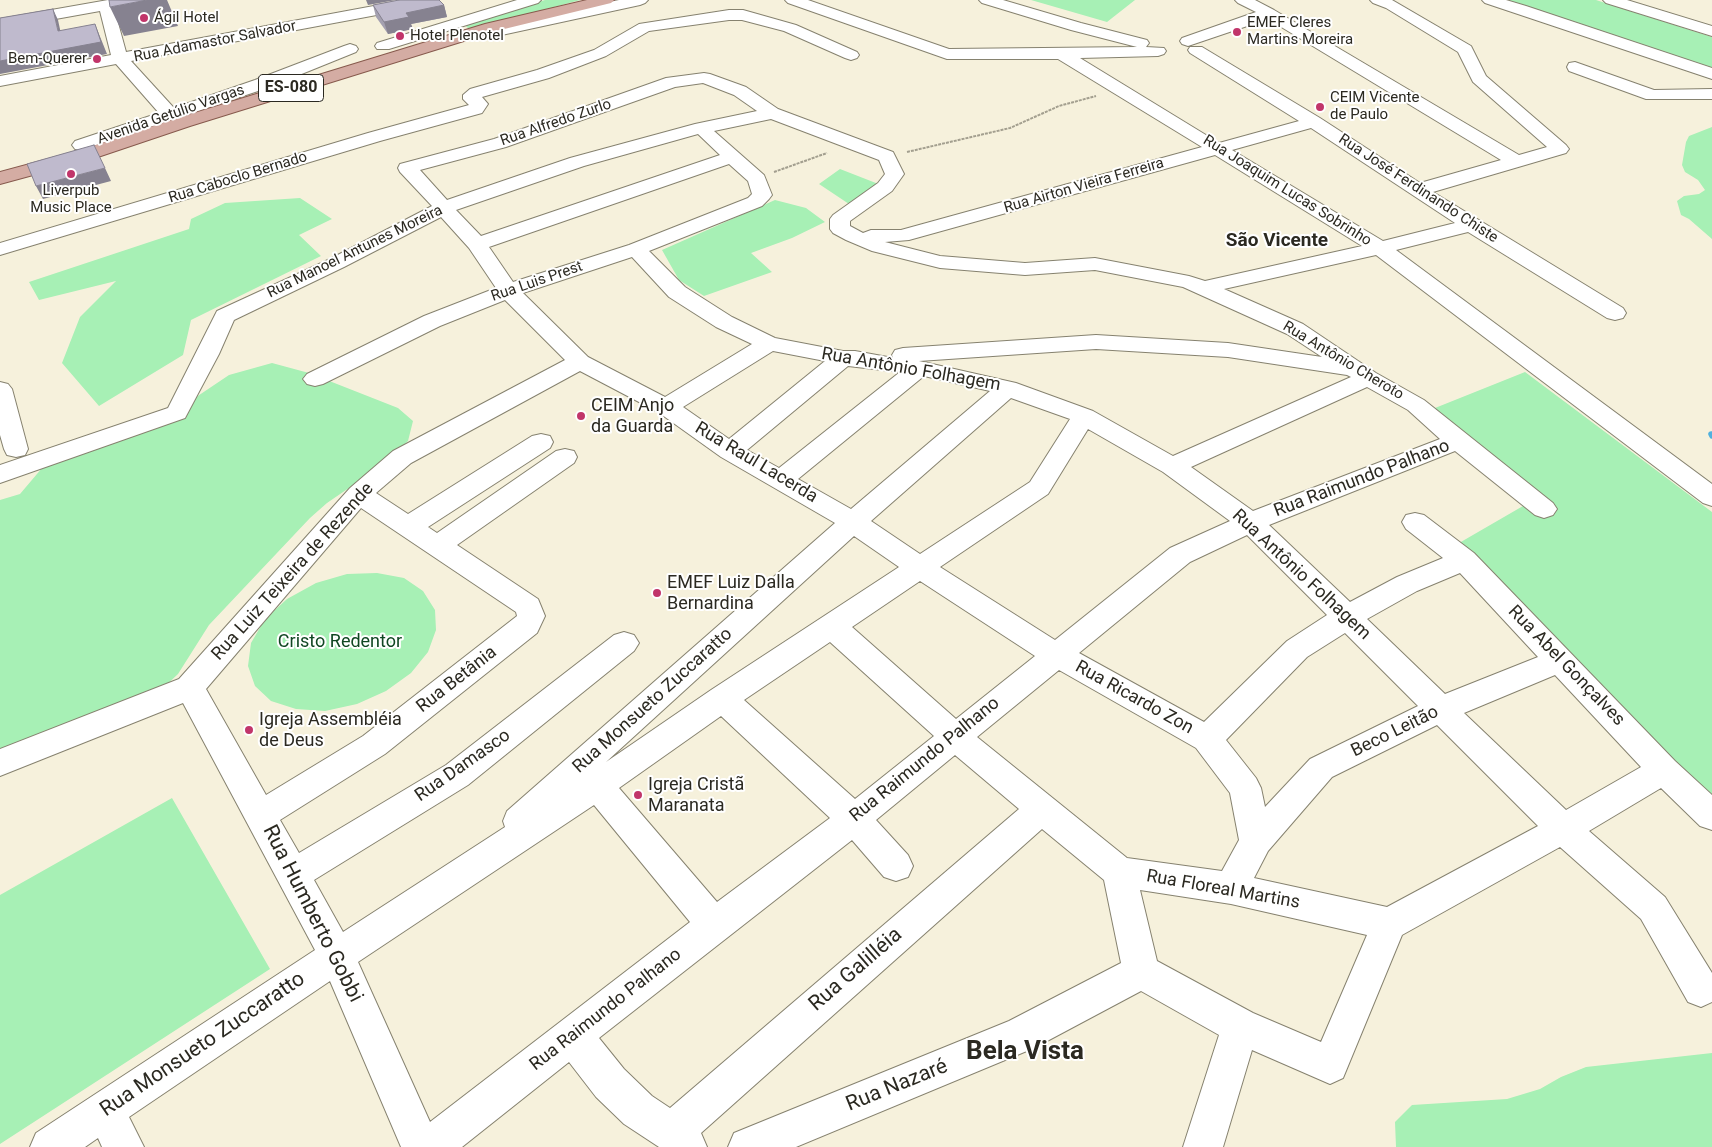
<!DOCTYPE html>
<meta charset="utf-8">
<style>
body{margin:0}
canvas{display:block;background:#f6f1dc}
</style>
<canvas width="1712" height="1147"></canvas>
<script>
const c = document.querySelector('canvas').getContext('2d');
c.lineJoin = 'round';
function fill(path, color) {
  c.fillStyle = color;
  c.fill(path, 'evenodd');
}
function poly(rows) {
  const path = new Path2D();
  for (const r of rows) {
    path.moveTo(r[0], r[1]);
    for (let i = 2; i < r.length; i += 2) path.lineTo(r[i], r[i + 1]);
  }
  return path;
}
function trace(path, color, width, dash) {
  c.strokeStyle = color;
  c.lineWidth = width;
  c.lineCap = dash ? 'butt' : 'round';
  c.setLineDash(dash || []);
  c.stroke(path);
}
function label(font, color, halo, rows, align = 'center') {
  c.font = font + ' Roboto,sans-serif';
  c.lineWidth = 4;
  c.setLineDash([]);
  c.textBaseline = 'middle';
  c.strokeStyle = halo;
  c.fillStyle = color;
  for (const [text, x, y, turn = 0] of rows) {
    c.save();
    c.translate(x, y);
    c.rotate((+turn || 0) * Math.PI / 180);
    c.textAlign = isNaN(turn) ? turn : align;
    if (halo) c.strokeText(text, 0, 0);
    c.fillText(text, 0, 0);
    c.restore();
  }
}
const green = poly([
 [545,0,580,0,470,30,464,24],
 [1031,0,1135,0,1107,22],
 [1503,0,1596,0,1712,37,1712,70],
 [1712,127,1712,239,1689,219,1681,215,1677,201,1684,196,1699,194,1705,190,1698,180,1685,172,1682,165,1686,142,1689,136],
 [840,169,881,185,852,206,819,184],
 [300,198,332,219,299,235,321,256,191,320,183,355,99,406,62,363,80,317,116,281,39,300,29,282,189,229,191,219,225,203],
 [775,200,806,208,825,222,792,238,751,253,772,272,704,296,679,280,662,250],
 [272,363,309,373,398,408,413,421,408,441,384,464,327,503,310,518,209,625,178,674,139,711,0,766,0,500,20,494,48,461,165,418,229,375],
 [1525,372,1712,512,1712,827,1447,550,1523,506,1430,410],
 [377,573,404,578,423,591,435,610,436,630,428,652,411,673,386,691,357,704,325,711,296,709,271,701,255,686,248,666,251,643,265,619,287,599,316,583,347,574],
 [172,798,270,969,0,1144,0,895],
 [1712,1053,1712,1147,1396,1147,1395,1122,1412,1105,1507,1099,1540,1089,1561,1077,1586,1067]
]);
const stream = poly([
 [1711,434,1712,436]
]);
const path = poly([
 [907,152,1010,128,1059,106,1096,96],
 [774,172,827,153]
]);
const minor = poly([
 [108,0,141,0,138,3,114,8,126,52,406,0,438,0,435,3,430,5,131,61,174,108,255,80,344,46,350,44,356,46,358,49,356,52,267,88,81,150,75,149,72,145,75,141,159,113,116,64,0,86,0,76,111,55,100,11,0,29,0,19,108,0],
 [517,0,541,0,538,3,389,49,377,49,375,46,377,43,517,0],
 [619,0,648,0,645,3,640,5,497,36,491,34,489,31,491,28,497,26,619,0],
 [785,0,808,0,949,49,1137,47,1071,30,982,3,979,0,1003,0,1081,23,1147,40,1149,43,1146,47,1164,48,1166,51,1164,54,1158,56,1080,58,1219,143,1299,121,1190,53,1188,50,1190,47,1202,47,1320,118,1420,183,1501,160,1268,19,1194,44,1188,46,1182,44,1180,41,1182,38,1256,12,1238,3,1235,0,1255,0,1274,10,1519,155,1547,147,1473,82,1458,52,1386,8,1373,3,1370,0,1392,0,1471,46,1486,76,1566,145,1569,149,1566,153,1433,192,1623,308,1626,313,1623,318,1615,320,1607,318,1468,232,1396,250,1712,484,1712,506,1703,503,1376,255,1224,289,1303,324,1376,373,1424,400,1553,503,1557,509,1553,515,1544,518,1535,515,1455,451,1269,525,1350,602,1397,577,1443,558,1406,529,1402,522,1406,515,1415,513,1424,515,1474,553,1675,761,1712,795,1712,830,1700,826,1661,788,1589,831,1665,897,1712,973,1712,1002,1701,1007,1688,1002,1641,919,1560,847,1402,935,1343,1078,1330,1084,1252,1050,1223,1147,1183,1147,1219,1035,1141,991,1034,1048,796,1147,728,1147,734,1133,1009,1021,1121,963,1104,880,1042,829,701,1133,707,1147,659,1147,624,1124,596,1097,569,1062,462,1147,401,1147,330,981,129,1117,144,1147,102,1147,98,1138,85,1147,30,1147,36,1133,315,950,183,703,0,776,0,749,179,679,350,488,393,451,565,360,505,300,440,326,323,384,315,386,307,384,303,379,307,374,424,316,496,288,469,248,441,217,344,267,234,320,219,354,185,418,0,483,0,465,168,408,217,311,330,259,432,206,400,172,398,168,400,164,494,139,666,78,704,73,710,74,746,87,778,109,893,152,904,174,892,191,850,221,850,226,863,233,871,230,901,230,1202,147,1058,59,947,59,788,3,785,0],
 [703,83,734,95,757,111,695,124,570,158,447,200,420,170,506,147,675,87,703,83],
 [771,119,879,160,885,174,878,183,833,215,830,219,830,229,833,233,846,240,872,251,940,268,1025,275,1095,270,1183,287,1287,334,1322,357,1228,343,1096,335,903,348,895,350,892,355,893,358,855,351,843,351,775,338,732,317,685,287,649,251,762,206,769,199,772,195,764,175,714,131,771,119],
 [1311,128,1455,223,1383,241,1232,150,1311,128],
 [698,134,720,155,481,236,456,210,584,166,698,134],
 [1215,155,1362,246,1205,281,1189,276,1095,258,1025,263,940,256,885,242,909,240,1215,155],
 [729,164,748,181,752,194,748,198,629,245,513,282,489,247,729,164],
 [632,257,669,297,716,327,752,344,665,397,588,357,523,293,632,257],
 [1096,349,1228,357,1347,375,1351,377,1173,456,1093,411,1016,383,919,361,1096,349],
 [773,351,825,361,729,439,683,407,773,351],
 [848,366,900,372,779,468,747,450,848,366],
 [580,371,658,412,721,457,835,523,507,811,503,821,505,827,343,932,314,880,468,785,634,651,639,643,634,635,624,632,614,635,446,765,299,853,280,820,385,754,537,633,545,616,538,599,457,545,574,463,577,457,574,451,565,449,556,451,437,533,428,527,550,448,553,442,550,436,541,434,532,436,408,514,376,493,411,463,580,371],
 [924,376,990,391,851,509,798,479,924,376],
 [1367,387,1408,410,1440,439,1253,511,1191,467,1367,387],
 [1011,398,1070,419,1030,482,920,554,871,521,1011,398],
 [1088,429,1163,472,1230,521,1170,548,1055,640,940,567,1048,494,1088,429],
 [361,508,516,612,517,616,363,736,266,795,206,689,361,508],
 [1247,535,1327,615,1287,641,1204,722,1079,653,1190,562,1247,535],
 [854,536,899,567,711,690,606,762,854,536],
 [1460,573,1538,657,1445,694,1367,619,1417,591,1460,573],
 [920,581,1035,656,956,719,852,627,920,581],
 [1345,633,1418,706,1310,759,1265,807,1261,788,1256,778,1226,740,1307,657,1345,633],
 [830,642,934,736,855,799,744,700,830,642],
 [1059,670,1196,748,1230,793,1239,840,1222,871,1127,858,977,737,1059,670],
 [1555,675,1641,767,1566,810,1464,713,1555,675],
 [721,716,830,818,717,902,619,788,721,716],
 [1437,725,1538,826,1387,907,1254,878,1268,851,1332,777,1437,725],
 [955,755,1019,809,670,1108,652,1096,624,1069,599,1038,852,840,884,877,896,881,908,877,913,866,908,855,876,820,955,755],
 [594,805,690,922,430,1122,358,962,594,805],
 [1140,890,1231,904,1367,935,1321,1042,1253,1013,1157,961,1140,890],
 [1482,0,1506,0,1526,6,1712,68,1712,79,1485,3,1482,0],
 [1603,0,1627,0,1712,26,1712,36,1606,3,1603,0],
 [729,10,743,10,796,25,857,52,859,55,857,58,851,60,845,58,784,31,742,20,729,20,649,31,606,56,549,78,482,97,488,104,482,113,380,141,0,255,0,243,368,133,469,105,463,99,463,95,470,89,537,70,594,50,639,24,729,10],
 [1575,62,1654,90,1712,89,1712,99,1646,99,1569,71,1567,67,1569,63,1575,62],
 [0,382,8,384,12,389,28,449,25,455,16,457,7,455,4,449,0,435,0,382]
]);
const major = poly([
 [587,0,614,0,611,3,496,31,190,126,92,159,0,184,0,172,78,151,178,118,485,24,587,0]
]);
const wall = poly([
 [373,5,444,5,447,17,411,24,413,29,388,34,376,17]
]);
const shadedWall = poly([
 [147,0,167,0,178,26,124,36,110,7],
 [366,0,396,0,368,5],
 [444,5,447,17,411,24,413,29,388,34,384,22,406,13],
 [53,9,58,20,63,43,58,31],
 [95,24,107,54,0,74,0,61],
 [105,168,111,181,43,199,36,186]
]);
const building = poly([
 [109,0,147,0,110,7,109,0],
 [399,0,439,0,444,5,406,13,409,17,384,22,373,5,399,0],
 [53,9,58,31,95,24,101,42,0,61,0,18,53,9],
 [94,145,105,168,36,186,27,164,94,145]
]);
const markers = [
 [144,18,5,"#c1356a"],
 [1237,32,5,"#c1356a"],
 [400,36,5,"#c1356a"],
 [97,59,5,"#c1356a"],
 [1320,107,5,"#c1356a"],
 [71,174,5,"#c1356a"],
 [581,416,5,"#c1356a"],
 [657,593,5,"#c1356a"],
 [249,730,5,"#c1356a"],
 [638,795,5,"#c1356a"]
];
const farPoinames = [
 ["Ágil Hotel",154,18],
 ["EMEF Cleres",1247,23],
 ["Martins Moreira",1247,40],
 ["Hotel Plenotel",410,36],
 ["Bem-Querer",87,59,"right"],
 ["CEIM Vicente",1330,98],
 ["de Paulo",1330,115],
 ["Liverpub",71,191,"center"],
 ["Music Place",71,208,"center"]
];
const farStreetnames = [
 ["Rua Adamastor Salvador",215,42,-11],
 ["Avenida Getúlio Vargas",171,115,-19],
 ["Rua Alfredo Zurlo",556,123,-19],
 ["Rua Caboclo Bernado",238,178,-17],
 ["Rua Airton Vieira Ferreira",1084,186,-16],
 ["Rua José Ferdinando Chiste",1418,189,33],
 ["Rua Joaquim Lucas Sobrinho",1287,191,32],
 ["Rua Manoel Antunes Moreira",355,252,-26],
 ["Rua Luis Prest",537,282,-19],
 ["Rua Antônio Cheroto",1343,361,31]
];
const shields = [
 [291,88,65]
];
const shieldNames = [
 ["ES-080",291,88]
];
const streetNames = [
 ["Rua Antônio Folhagem",911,370,10],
 ["Rua Raul Lacerda",756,463,31],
 ["Rua Raimundo Palhano",1362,479,-21],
 ["Rua Luiz Teixeira de Rezende",293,572,-48],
 ["Rua Antônio Folhagem",1301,575,43],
 ["Rua Abel Gonçalves",1566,666,46],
 ["Rua Betânia",457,680,-38],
 ["Rua Ricardo Zon",1134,698,29],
 ["Rua Monsueto Zuccaratto",653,701,-42],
 ["Beco Leitão",1395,732,-26],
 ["Rua Raimundo Palhano",925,760,-39],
 ["Rua Damasco",463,766,-35],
 ["Rua Floreal Martins",1223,890,10],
 ["Rua Raimundo Palhano",606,1010,-38]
];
const poiNames = [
 ["CEIM Anjo",591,406],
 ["da Guarda",591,427],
 ["EMEF Luiz Dalla",667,583],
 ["Bernardina",667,604],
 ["Igreja Assembléia",259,720],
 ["de Deus",259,741],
 ["Igreja Cristã",648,785],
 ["Maranata",648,806]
];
const parkNames = [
 ["Cristo Redentor",340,642]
];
const farDistrictnames = [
 ["São Vicente",1277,241]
];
const nearStreetnames = [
 ["Rua Humberto Gobbi",312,914,63],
 ["Rua Galilléia",856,970,-41],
 ["Rua Monsueto Zuccaratto",203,1045,-34],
 ["Rua Nazaré",897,1086,-22]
];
const nearDistrictnames = [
 ["Bela Vista",1025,1052]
];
fill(green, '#a7f0b5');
trace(stream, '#50b1de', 5.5);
trace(minor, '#86826f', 2);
trace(major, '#875a4d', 2);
trace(path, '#a39f8f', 2, [3, 1]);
fill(minor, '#fff');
fill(major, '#d4aca3');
fill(wall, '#a4a0b0');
fill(shadedWall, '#868290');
fill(building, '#bfbacd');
trace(building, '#868290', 1);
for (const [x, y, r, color] of markers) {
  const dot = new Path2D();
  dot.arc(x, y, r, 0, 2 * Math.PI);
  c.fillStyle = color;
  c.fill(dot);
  trace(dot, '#fff', 2);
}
label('15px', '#2b2921', '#fff', farPoinames, 'left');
label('15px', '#2b2921', '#fff', farStreetnames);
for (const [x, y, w] of shields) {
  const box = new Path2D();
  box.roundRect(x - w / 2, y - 13.5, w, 27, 4);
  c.fillStyle = '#fff';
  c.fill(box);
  trace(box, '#2b2921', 1);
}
label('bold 16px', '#2b2921', null, shieldNames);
label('18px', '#2b2921', '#fff', streetNames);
label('18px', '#2b2921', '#fff', poiNames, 'left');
label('18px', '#104722', '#fff', parkNames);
label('bold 19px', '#2b2921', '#fff', farDistrictnames);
label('21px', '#2b2921', '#fff', nearStreetnames);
label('bold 26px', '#2b2921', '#fff', nearDistrictnames);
</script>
